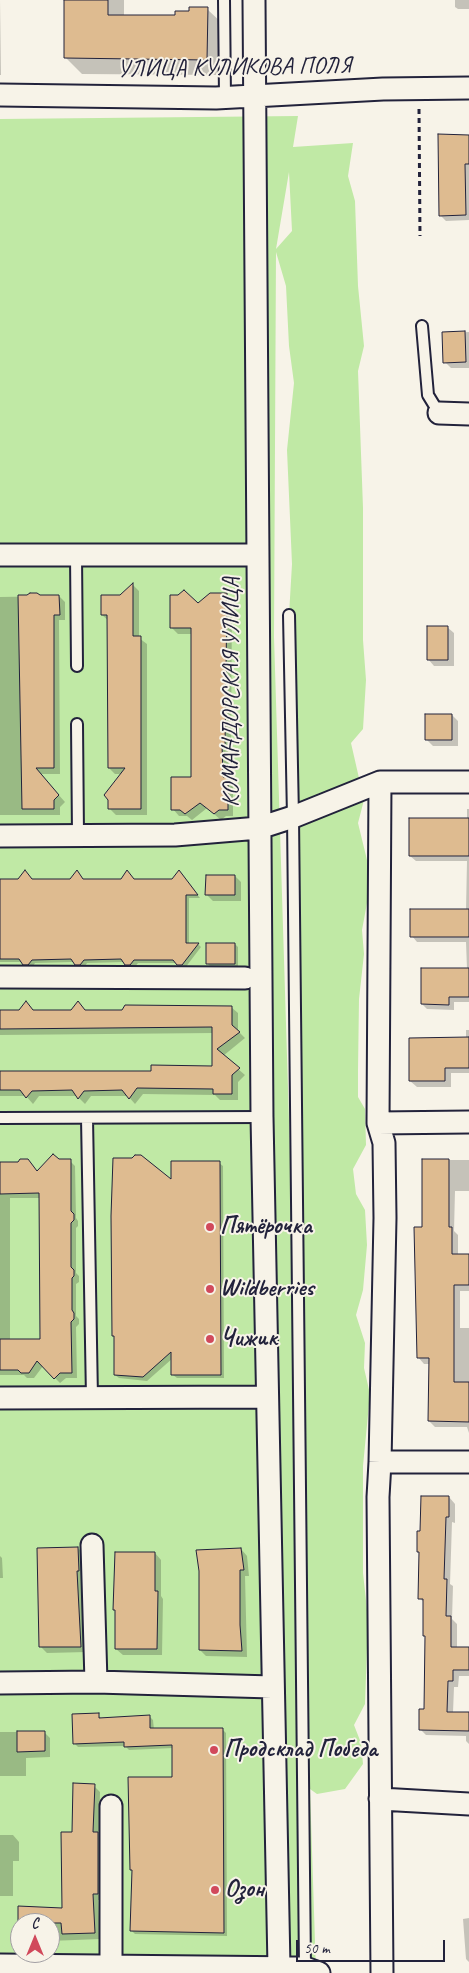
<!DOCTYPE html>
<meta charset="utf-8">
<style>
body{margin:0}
#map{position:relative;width:469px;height:1973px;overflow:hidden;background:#f7f3e8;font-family:Caveat,sans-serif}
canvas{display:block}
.north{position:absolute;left:10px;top:1913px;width:50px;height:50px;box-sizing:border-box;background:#f7f3e8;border:1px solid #a29fa3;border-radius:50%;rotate:0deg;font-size:14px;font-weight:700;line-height:20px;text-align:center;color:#22223b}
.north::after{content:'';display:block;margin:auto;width:18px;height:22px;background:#d1495b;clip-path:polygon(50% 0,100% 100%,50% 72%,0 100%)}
.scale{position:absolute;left:296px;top:1940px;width:149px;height:22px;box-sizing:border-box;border:2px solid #22223b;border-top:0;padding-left:6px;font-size:15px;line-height:18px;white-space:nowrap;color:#22223b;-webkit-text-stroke:4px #f7f3e8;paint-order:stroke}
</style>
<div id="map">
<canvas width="469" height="1973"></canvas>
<div class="north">С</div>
<div class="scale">50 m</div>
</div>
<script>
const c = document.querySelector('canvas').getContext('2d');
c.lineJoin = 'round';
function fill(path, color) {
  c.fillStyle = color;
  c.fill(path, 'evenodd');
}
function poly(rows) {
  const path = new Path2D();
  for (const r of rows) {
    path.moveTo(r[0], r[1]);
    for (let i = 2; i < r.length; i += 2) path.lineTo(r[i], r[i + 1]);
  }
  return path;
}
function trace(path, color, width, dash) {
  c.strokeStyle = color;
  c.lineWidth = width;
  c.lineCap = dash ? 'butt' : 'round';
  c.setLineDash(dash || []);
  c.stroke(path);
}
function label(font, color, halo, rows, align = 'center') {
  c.font = font + ' Caveat,sans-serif';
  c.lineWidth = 4;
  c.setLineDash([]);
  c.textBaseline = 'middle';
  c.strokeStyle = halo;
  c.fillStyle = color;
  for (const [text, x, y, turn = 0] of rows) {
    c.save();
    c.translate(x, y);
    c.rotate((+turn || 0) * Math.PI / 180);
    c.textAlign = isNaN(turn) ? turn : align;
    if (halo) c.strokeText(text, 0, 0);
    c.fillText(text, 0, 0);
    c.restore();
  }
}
const green = poly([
 [298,116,293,147,353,143,348,176,355,201,358,286,364,346,358,371,363,508,363,640,366,680,363,729,351,743,364,800,358,823,367,860,367,903,362,930,364,954,359,999,358,1070,358,1097,365,1109,366,1145,353,1169,356,1194,365,1210,367,1245,363,1290,356,1315,365,1343,364,1368,370,1394,363,1466,363,1573,368,1619,365,1704,354,1725,361,1743,363,1764,345,1789,317,1794,310,1789,316,1973,0,1973,0,119],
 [289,172,292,231,276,249],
 [276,252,286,286,289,346,294,383,287,450,292,564,289,615,293,817,299,862,291,1005,296,1346,274,637],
 [20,1923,50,1923,50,1953,20,1953]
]);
const shadow = poly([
 [0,0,1,75,0,75],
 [66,0,124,0,124,16,176,16,207,9,224,25,223,75,82,74,65,57],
 [455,0,469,0,469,9,458,9,455,7],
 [469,136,469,220,446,221,440,215],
 [469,332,469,368,451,368,445,362,443,333],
 [133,585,139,591,139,638,147,644,147,815,116,815,109,808,122,774,115,774,109,768,109,621,102,615],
 [226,594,232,600,231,751,228,751,229,780,233,785,233,816,226,816,221,820,207,808,192,820,187,816,179,816,173,809,193,779,192,634,178,634,171,627,198,605],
 [59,596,65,602,65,620,59,620,60,774,40,774,65,802,60,807,60,815,0,815,0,597],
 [447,627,454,633,454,666,434,666,428,659],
 [452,715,458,721,458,746,433,746,427,740],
 [467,809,469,809,469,1002,454,1002,454,1010,427,1009,422,1004,467,969,466,942,417,942,412,936,466,910,467,861,416,861,410,856,467,819],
 [182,875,200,898,189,898,189,944,198,944,201,947,185,968,182,968,177,963,138,963,134,968,130,968,125,962,87,963,84,968,79,968,74,962,35,963,32,968,27,968,23,962,0,962,0,880,173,880],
 [235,876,241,882,241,901,213,901,207,895],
 [235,944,238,947,238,966,210,966,207,963],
 [231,1007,238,1013,238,1031,245,1038,223,1056,245,1075,238,1082,238,1100,220,1100,215,1095,143,1094,135,1104,128,1096,91,1096,85,1104,77,1096,39,1096,33,1104,26,1096,0,1096,0,1072,152,1072,214,1067,214,1033,0,1035,0,1011,122,1011],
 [466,1030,469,1030,469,1073,451,1073,451,1087,417,1087,410,1081,466,1039],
 [424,1160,469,1160,469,1191,455,1191,454,1231,458,1235,458,1255,469,1255,469,1291,460,1291,460,1328,469,1328,469,1433,467,1427,435,1427,429,1421,430,1364,424,1364,418,1357],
 [59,1161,70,1161,75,1166,76,1218,78,1221,78,1226,76,1228,76,1273,79,1276,79,1282,76,1284,76,1316,79,1319,79,1324,76,1327,77,1378,66,1378,60,1383,43,1366,34,1378,27,1378,24,1375,0,1375,0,1164,37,1172],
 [10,1198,40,1198,41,1340,10,1340],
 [219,1163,223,1166,224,1378,177,1378,173,1375,173,1358,147,1381,119,1378,115,1375,115,1338,113,1336,172,1182],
 [449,1497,455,1504,455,1523,452,1522,450,1584,453,1586,452,1619,457,1624,457,1648,469,1648,469,1676,459,1676,458,1687,454,1687,453,1713,469,1714,469,1744,466,1741,466,1736,426,1735,420,1729,425,1711,427,1638,424,1635,425,1603,419,1598,420,1554,418,1551,422,1532],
 [78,1548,84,1554,87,1652,47,1653,41,1647],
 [241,1549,247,1556,249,1576,245,1576,247,1657,206,1656,200,1650,200,1571],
 [155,1553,161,1560,161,1596,163,1599,162,1655,123,1655,116,1649,116,1612,114,1609],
 [0,1556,2,1558,3,1578,0,1578],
 [98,1715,102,1719,149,1716,153,1720,154,1730,222,1729,226,1733,227,1936,135,1934,132,1931,173,1778,173,1748,129,1750,125,1746,78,1747,74,1743],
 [0,1732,44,1732,50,1738,50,1757,26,1758,26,1776,0,1776],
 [94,1786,100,1792,99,1834,104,1839,104,1900,98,1900,100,1939,50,1941,50,1923,20,1923,20,1936,19,1908,63,1909,73,1833],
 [0,1835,13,1835,19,1842,19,1861,13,1861,13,1896,0,1896],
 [469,1918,469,1962,466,1959,463,1919]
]);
const building = poly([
 [64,0,108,0,108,15,175,15,175,11,189,11,189,7,208,7,207,60,64,58,64,0],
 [438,134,469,135,469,164,465,164,466,215,439,216,438,134],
 [465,331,466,362,443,363,442,332,465,331],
 [133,583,133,636,141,636,141,809,108,809,108,800,104,795,125,768,108,768,107,615,101,615,101,595,120,595,133,583],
 [184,590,198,603,210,593,227,593,225,745,222,745,223,777,228,777,228,810,219,810,214,814,200,803,185,814,180,810,171,810,171,777,191,777,191,628,170,628,170,595,178,595,184,590],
 [30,593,37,593,40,595,59,595,60,615,54,615,54,768,36,768,59,795,54,800,54,809,22,809,18,595,27,595,30,593],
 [427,626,448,626,448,660,427,660,427,626],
 [425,714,452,714,452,740,425,740,425,714],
 [409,818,469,818,469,856,409,856,409,818],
 [25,870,32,879,70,879,77,870,83,879,121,879,127,870,134,879,172,879,179,870,198,895,186,895,186,943,199,943,182,965,177,965,173,960,134,960,130,965,125,965,121,959,84,960,80,965,75,965,71,959,32,960,28,965,23,965,19,959,0,959,0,879,18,879,25,870],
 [206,875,235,875,235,895,205,895,206,875],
 [410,909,469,909,469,937,410,937,410,909],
 [206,943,235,943,235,964,206,964,206,943],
 [421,968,469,968,469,997,449,997,449,1005,421,1004,421,968],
 [26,1001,33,1010,71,1010,78,1001,85,1010,122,1010,125,1005,232,1006,232,1025,240,1032,217,1049,240,1068,232,1075,232,1094,213,1094,213,1089,137,1088,129,1099,122,1090,84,1091,78,1099,72,1090,32,1091,26,1098,20,1090,0,1090,0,1071,151,1071,151,1065,212,1066,212,1027,0,1029,0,1010,19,1010,26,1001],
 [469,1037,469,1068,445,1068,445,1081,409,1081,409,1038,469,1037],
 [53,1154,59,1159,71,1159,71,1211,74,1214,74,1220,71,1223,71,1267,74,1270,74,1276,72,1278,72,1310,74,1313,74,1319,71,1322,72,1373,60,1373,54,1379,37,1361,29,1373,21,1373,18,1370,0,1370,0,1339,40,1339,39,1193,0,1194,0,1162,18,1162,20,1159,28,1159,37,1171,53,1154],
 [135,1155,141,1155,171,1179,171,1161,220,1161,221,1375,171,1375,171,1352,143,1377,114,1375,114,1336,112,1336,111,1216,113,1158,132,1158,135,1155],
 [422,1159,449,1159,449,1227,452,1227,452,1254,469,1254,469,1285,454,1285,454,1382,469,1382,469,1422,428,1421,429,1358,417,1358,414,1227,422,1227,422,1159],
 [421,1496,449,1496,449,1517,446,1517,444,1579,447,1579,446,1616,451,1616,451,1647,469,1647,469,1670,453,1670,453,1681,448,1681,447,1712,469,1712,469,1731,419,1730,419,1709,424,1709,425,1636,423,1636,423,1599,418,1599,419,1552,417,1552,417,1531,420,1531,421,1496],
 [78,1547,79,1571,77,1571,81,1647,39,1647,37,1548,78,1547],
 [241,1548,244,1570,240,1570,240,1625,242,1651,199,1650,199,1571,196,1550,241,1548],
 [115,1552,155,1552,155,1591,158,1591,157,1649,115,1649,115,1610,113,1610,115,1552],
 [99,1713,99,1718,150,1715,150,1728,223,1728,224,1933,130,1931,132,1870,130,1870,128,1777,172,1777,172,1745,124,1747,124,1742,73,1744,72,1714,99,1713],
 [17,1731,45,1731,45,1751,17,1752,17,1731],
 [73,1783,95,1784,93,1832,98,1832,98,1894,93,1894,95,1933,62,1934,61,1923,18,1923,18,1906,62,1908,61,1832,72,1832,73,1783]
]);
const path = poly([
 [419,109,420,236]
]);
const service = poly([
 [224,0,225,97],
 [422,326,428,395,439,413],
 [76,555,77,666],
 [289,615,293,817,305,1968],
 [77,724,78,835],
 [0,1118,262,1117],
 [87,1118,92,1398]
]);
const minor = poly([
 [254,0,262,1117,279,1967],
 [0,95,216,98,383,89,469,88],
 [439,413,469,414],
 [0,555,257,555],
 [380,782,378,1123,384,1143,385,1218,380,1462,378,1497,382,1973],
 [0,836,175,835,259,828,293,817,380,782,469,782],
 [0,977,245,978],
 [378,1123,469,1122],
 [0,1398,266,1397],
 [380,1462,469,1462],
 [92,1545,96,1682],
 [0,1683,96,1682,272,1687],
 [380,1799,469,1804],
 [111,1806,111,1966],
 [0,1965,305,1968,319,1973]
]);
const markers = [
 [210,1227,5,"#d1495b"],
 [210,1289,5,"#d1495b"],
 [210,1339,5,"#d1495b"],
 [214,1750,5,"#d1495b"],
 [215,1890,5,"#d1495b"]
];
const streetNames = [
 ["УЛИЦА КУЛИКОВА ПОЛЯ",234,68,-1],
 ["КОМАНДОРСКАЯ УЛИЦА",232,692,-90]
];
const poiNames = [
 ["Пятёрочка",220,1227],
 ["Wildberries",220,1289],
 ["Чижик",220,1339],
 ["Продсклад Победа",224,1750],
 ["Озон",225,1890]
];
fill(green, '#c0e9a5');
fill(shadow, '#0003');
fill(building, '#debb90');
trace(building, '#22223b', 1);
trace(service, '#22223b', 14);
trace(minor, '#22223b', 25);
trace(path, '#22223b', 3, [5, 4]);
trace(service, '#f7f3e8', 10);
trace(minor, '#f7f3e8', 21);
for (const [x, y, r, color] of markers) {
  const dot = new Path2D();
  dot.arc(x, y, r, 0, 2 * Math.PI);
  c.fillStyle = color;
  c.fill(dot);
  trace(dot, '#f7f3e8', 2);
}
label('24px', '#22223b', '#f7f3e8', streetNames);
label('bold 24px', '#22223b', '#f7f3e8', poiNames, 'left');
</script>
